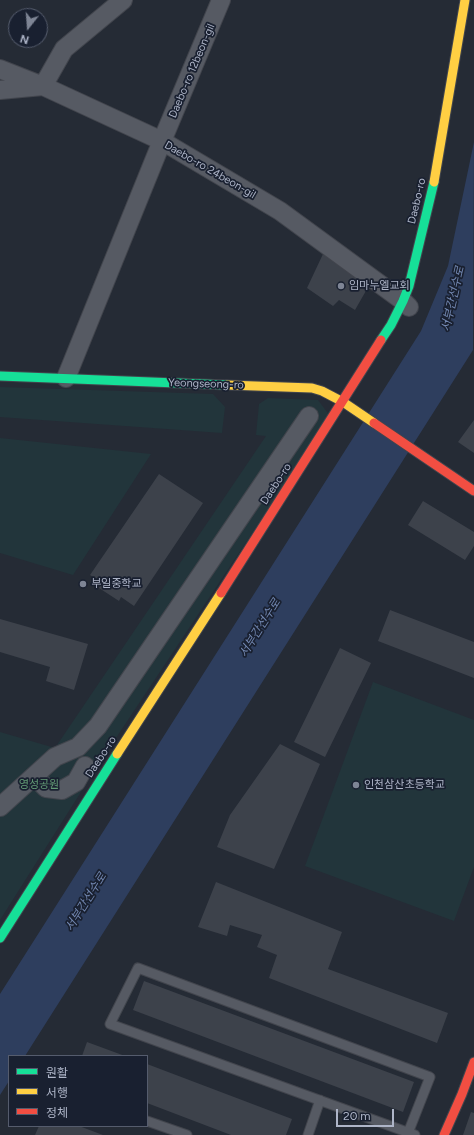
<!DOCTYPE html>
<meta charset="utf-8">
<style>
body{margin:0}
#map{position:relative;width:474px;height:1135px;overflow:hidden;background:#252b35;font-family:Figtree,"Noto Sans KR",sans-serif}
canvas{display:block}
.legend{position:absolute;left:8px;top:1055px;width:140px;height:72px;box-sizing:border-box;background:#192030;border:1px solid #555c6d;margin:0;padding:5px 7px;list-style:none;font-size:12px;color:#aeb5c8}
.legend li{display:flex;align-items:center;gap:8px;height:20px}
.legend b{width:20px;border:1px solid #555c6d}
.north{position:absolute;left:8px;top:8px;width:40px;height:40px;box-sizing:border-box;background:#192030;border:1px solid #555c6d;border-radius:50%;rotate:197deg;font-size:11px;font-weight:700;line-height:16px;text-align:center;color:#aeb5c8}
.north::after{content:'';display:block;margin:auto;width:14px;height:18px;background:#7e8595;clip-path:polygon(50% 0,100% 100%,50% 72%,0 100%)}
.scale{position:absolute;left:336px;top:1109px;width:58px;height:18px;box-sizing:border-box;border:2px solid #aeb5c8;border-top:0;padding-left:5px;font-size:12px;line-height:14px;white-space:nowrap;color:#aeb5c8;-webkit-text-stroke:3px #192030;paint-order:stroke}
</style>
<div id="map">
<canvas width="474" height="1135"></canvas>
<ul class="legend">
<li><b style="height:5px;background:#16e098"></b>원활</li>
<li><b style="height:5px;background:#ffcf43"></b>서행</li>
<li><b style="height:5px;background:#f24e42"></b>정체</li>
</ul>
<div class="north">N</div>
<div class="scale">20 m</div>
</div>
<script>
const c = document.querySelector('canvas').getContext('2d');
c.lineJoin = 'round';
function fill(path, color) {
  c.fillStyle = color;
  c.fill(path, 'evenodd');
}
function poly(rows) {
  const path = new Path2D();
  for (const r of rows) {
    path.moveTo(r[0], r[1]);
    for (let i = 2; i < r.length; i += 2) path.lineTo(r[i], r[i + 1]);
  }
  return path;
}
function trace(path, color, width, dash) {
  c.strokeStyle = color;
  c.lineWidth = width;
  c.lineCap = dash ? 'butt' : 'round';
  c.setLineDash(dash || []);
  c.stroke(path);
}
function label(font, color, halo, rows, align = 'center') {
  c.font = font + ' Figtree,"Noto Sans KR",sans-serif';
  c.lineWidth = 3.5;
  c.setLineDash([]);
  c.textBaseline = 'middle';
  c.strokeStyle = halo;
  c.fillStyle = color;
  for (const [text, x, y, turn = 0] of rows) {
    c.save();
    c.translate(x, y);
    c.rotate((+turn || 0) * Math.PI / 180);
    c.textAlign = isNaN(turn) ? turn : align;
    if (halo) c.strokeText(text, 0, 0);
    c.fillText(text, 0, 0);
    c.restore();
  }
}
const green = poly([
 [0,387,213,394,225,407,222,433,0,417],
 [268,398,318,400,330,416,100,762,0,920,0,732,55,748,266,436,256,435,259,404],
 [0,438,151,454,73,575,0,553],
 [373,682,474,720,474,867,454,921,305,866]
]);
const water = poly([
 [474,142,473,350,25,1056,9,1056,9,1081,0,1095,0,994,421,331,448,266]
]);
const building = poly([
 [323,254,371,282,355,310,339,300,333,306,307,288],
 [474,420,474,453,458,442],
 [159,474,203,503,134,606,121,597,119,601,99,588,102,583,90,575],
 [423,501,474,532,474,546,465,560,408,525],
 [390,610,474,642,474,678,378,641],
 [0,619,88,644,74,690,46,681,50,667,0,652],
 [340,648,371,663,325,757,294,742],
 [280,744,320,764,274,869,217,847,230,815],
 [216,882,342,932,328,969,448,1013,437,1043,269,978,277,955,257,947,262,935,230,925,227,936,198,927],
 [144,981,414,1082,403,1112,133,1010],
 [87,1042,125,1056,82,1056],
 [147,1064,292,1119,286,1135,231,1135,147,1103],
 [471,1112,474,1113,474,1135,463,1135],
 [39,1126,79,1126,103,1135,35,1135]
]);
const lane = poly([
 [147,1121,187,1135],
 [408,1133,430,1077,138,968,110,1024,415,1135],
 [308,1135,320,1100]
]);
const street = poly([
 [0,69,43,86,162,141,280,211,403,301,409,307],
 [0,90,43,86,64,49,123,0],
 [66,378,162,141,221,0],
 [34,776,46,788,62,790,76,782,85,766],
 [0,807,55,757,78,747,98,726,309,416]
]);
const fast = poly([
 [381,340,391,325,403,301,409,286,434,182],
 [0,376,227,385],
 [0,938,117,754]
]);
const slow = poly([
 [434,182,465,0],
 [227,385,312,388,322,391,343,402,374,423],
 [117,754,221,593]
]);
const jam = poly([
 [374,423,474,491],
 [221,593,381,340],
 [444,1135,462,1094,474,1062]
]);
const markers = [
 [341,286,4,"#7e8595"],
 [83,584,4,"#7e8595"],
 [356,785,4,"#7e8595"]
];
const streetNames = [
 ["Daebo-ro 12beon-gil",192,71,-67],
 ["Daebo-ro 24beon-gil",210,170,30],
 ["Daebo-ro",417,201,-77],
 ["Yeongseong-ro",206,384,2],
 ["Daebo-ro",276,484,-57],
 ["Daebo-ro",101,757,-57]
];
const poiNames = [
 ["임마누엘교회",349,286],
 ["부일중학교",91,584],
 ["인천삼산초등학교",364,785]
];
const parkNames = [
 ["영성공원",39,785]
];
const waterNames = [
 ["서부간선수로",453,299,-77],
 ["서부간선수로",260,628,-58],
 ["서부간선수로",86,902,-58]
];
fill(green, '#22353b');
fill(water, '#2e3e5e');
fill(building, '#3d424b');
trace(lane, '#42454d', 11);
trace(street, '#42454d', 20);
trace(fast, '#42454d', 11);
trace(slow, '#42454d', 11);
trace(jam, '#42454d', 11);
trace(lane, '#565a63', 9);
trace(street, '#565a63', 18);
trace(fast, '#16e098', 9);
trace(slow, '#ffcf43', 9);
trace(jam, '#f24e42', 9);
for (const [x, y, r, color] of markers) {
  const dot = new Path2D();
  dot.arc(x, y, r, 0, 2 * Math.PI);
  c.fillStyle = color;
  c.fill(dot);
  trace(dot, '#192030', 1.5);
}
label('11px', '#aeb5c8', '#192030', streetNames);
label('11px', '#aeb5c8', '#192030', poiNames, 'left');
label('11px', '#639a75', '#192030', parkNames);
label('italic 12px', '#7388b2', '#192030', waterNames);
</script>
